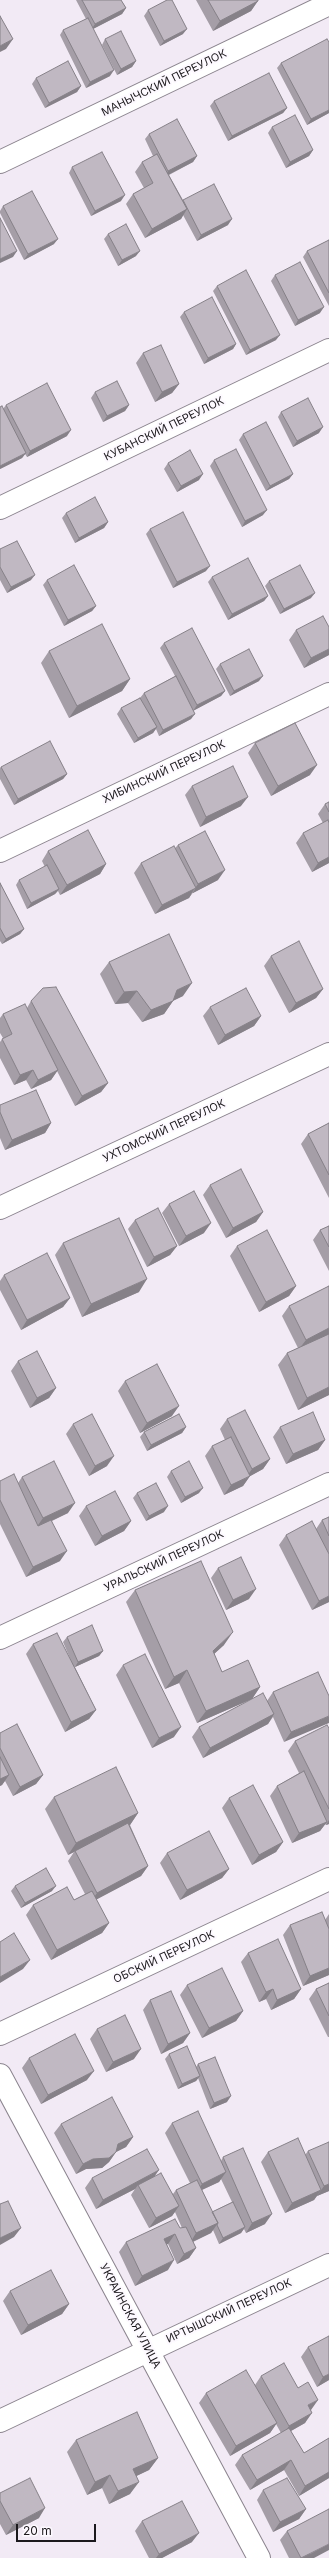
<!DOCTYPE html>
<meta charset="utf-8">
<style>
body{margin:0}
#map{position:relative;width:329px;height:2558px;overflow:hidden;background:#f2eaf5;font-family:Inter,sans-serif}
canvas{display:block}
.scale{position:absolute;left:16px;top:2524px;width:80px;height:18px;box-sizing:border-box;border:2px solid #1c191d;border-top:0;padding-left:5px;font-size:12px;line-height:14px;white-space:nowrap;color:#1c191d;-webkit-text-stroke:3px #fdf9ff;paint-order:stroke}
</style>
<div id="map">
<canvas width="329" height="2558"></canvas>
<div class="scale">20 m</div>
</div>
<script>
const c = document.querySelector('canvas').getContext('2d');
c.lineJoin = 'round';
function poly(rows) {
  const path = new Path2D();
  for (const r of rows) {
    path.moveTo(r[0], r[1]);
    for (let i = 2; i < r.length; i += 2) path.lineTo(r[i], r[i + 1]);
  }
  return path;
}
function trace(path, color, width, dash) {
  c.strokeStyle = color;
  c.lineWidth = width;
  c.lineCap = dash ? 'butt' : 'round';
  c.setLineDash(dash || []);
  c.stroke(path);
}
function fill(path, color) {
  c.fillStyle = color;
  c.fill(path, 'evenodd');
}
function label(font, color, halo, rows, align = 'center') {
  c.font = font + ' Inter,sans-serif';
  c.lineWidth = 4;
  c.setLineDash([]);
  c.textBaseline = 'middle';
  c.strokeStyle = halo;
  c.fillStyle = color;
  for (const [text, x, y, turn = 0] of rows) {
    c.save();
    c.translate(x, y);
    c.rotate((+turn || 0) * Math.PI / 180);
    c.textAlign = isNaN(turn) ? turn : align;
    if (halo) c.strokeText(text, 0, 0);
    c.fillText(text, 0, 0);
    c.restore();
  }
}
const street = poly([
 [0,162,329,4],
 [0,508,329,350],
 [0,851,329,694],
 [0,1208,329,1054],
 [0,1638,329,1484],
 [0,2034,329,1879],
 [0,2075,259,2558],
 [0,2421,329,2265]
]);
const wall = poly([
 [76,0,121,0,126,8,122,14,93,29,110,76,86,88,60,35,63,30,86,19],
 [196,0,258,0,251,11,213,31],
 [148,10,183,34,160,46,144,16],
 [105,39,136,61,132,67,117,75,102,45],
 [329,42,329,113,307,125,277,68,281,63],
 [36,78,81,86,77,92,45,108,32,84],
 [214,101,287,108,283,113,228,141,210,106],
 [272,127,313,150,309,156,286,168,268,133],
 [149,134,197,156,193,162,169,175,183,200,228,225,197,241,183,215,181,219,145,238,126,204,133,194,144,188,135,172,142,162,153,156,145,139],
 [72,167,121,201,91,216,69,173],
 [3,206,54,244,24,260,0,213,0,211],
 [108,234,136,256,118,266,104,239],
 [329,240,329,306,303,257,307,251],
 [275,275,320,313,295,326,271,281],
 [217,286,276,340,246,355,213,291],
 [184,312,236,344,233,349,204,364,180,317],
 [143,353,179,384,172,393,155,402,136,363],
 [95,392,129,405,125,411,103,422,91,398],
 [6,405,67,436,27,457,25,454,22,458,0,469,0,407,3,409],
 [281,412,319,433,293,447,278,417],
 [243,434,293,474,289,479,266,491,239,440],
 [214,460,263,515,242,527,210,466],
 [168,463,199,480,177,492,164,469],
 [66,513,108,522,104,528,75,543,62,518],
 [150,529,206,571,173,588,146,534],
 [0,549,31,580,7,593,0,580],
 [212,577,268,596,264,601,228,620,208,582],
 [47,580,96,606,92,611,64,626,43,585],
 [269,581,311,598,280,614,265,586],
 [329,627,329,655,304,668,289,640,296,630],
 [164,643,225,691,221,696,194,710,191,719,159,736,156,729,153,733,134,743,117,714,121,708,140,698,144,693,175,676,160,648],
 [49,651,130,679,122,691,69,718,41,663],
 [220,664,259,681,230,696,216,669],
 [255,743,310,775,271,796,248,753],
 [1,767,67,774,63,779,14,805,0,779,0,768],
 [192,786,241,806,200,827,185,795],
 [329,802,329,863,312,872,296,843,303,833,323,823,318,814,325,804],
 [178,845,218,880,191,894,189,898,155,914,134,873,141,863,175,848],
 [48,851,106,864,100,874,60,895,58,891,55,894,27,909,16,885,19,880,45,867,42,861],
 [0,883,24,929,20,934,2,944,0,941],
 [271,956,323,989,316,998,289,1013,264,966],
 [109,962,183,996,173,1001,164,1014,142,1022,128,1003,115,1004,100,974],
 [31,1001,108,1083,101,1092,75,1106,57,1071,51,1080,31,1089,26,1080,14,1085,0,1058,0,1042,3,1038,0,1033,0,1018,3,1014,27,1008],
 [210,1007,261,1016,254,1026,218,1045,203,1016],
 [0,1105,51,1123,45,1133,5,1150,0,1138],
 [329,1123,329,1198,301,1144,308,1134],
 [210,1185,263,1212,256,1222,226,1238,203,1195],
 [169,1204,204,1233,179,1246,162,1213],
 [135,1220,177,1246,170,1255,147,1267,128,1229],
 [329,1226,329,1271,313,1240,320,1230],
 [63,1243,139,1292,82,1317,55,1255],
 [237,1246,296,1286,289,1296,259,1312,230,1256],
 [4,1275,70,1298,63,1307,21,1330,0,1290,0,1281],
 [329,1286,329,1395,298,1410,278,1365,287,1353,298,1348,282,1316,289,1306],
 [18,1361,56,1388,49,1398,30,1408,11,1371],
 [125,1381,172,1416,140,1433,118,1391],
 [227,1419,270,1459,263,1469,250,1476,243,1486,224,1495,205,1456,212,1446,225,1440,220,1429],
 [73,1424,107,1466,89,1476,66,1434],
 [186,1427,182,1433,147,1451,140,1437,144,1432],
 [280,1427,325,1440,318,1450,286,1464,273,1437],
 [171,1471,199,1493,181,1503,167,1477],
 [22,1477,68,1513,52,1521,60,1561,26,1577,0,1524,0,1481,18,1483],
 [137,1493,164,1512,146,1521,133,1498],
 [86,1506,131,1521,124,1531,95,1546,79,1516],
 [329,1517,329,1602,312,1610,279,1545,286,1535,316,1529,322,1520],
 [218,1568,249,1599,226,1610,211,1578],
 [135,1590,224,1645,214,1654,222,1672,260,1687,252,1699,197,1723,179,1683,165,1689,126,1602],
 [67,1637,103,1651,99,1656,75,1667,96,1710,89,1719,65,1732,26,1654,33,1644,72,1663,63,1642],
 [123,1665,174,1737,152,1748,116,1675],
 [273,1692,329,1696,284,1742,273,1717,268,1724,203,1758,192,1737,199,1727,267,1701],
 [329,1728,329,1824,326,1825,325,1824,320,1831,292,1843,270,1796,277,1786,299,1773,288,1751,295,1741],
 [0,1733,43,1775,36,1784,13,1796,5,1781,2,1785,0,1786],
 [54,1797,138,1813,130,1825,148,1866,141,1876,96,1899,109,1923,102,1933,51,1960,26,1915,33,1905,74,1900,85,1894,68,1861,74,1852,68,1855,45,1809],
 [229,1798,283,1842,276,1852,252,1865,222,1808],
 [167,1853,229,1869,222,1878,180,1900,160,1863],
 [15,1886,52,1891,21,1908,11,1891],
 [329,1914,329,1975,303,1986,283,1935,290,1925,325,1920],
 [248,1953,301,1989,294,1999,271,2010,266,1999,259,2002,241,1962],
 [329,1983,329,2037,328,2037,309,1999,316,1989],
 [187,1985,243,2011,236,2021,202,2038,180,1995],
 [150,2000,190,2033,183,2043,161,2054,143,2010],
 [97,2029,134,2059,106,2072,90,2039],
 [169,2054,196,2067,198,2064,227,2102,210,2109,198,2078,196,2081,178,2089,165,2059],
 [29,2058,87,2080,41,2104,22,2068],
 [172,2123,221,2161,223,2157,265,2224,246,2233,244,2229,241,2233,219,2244,213,2230,211,2233,193,2242,196,2248,189,2258,177,2264,168,2244,167,2244,168,2270,135,2286,119,2252,126,2242,182,2228,175,2212,172,2216,149,2228,131,2195,135,2189,96,2209,85,2188,92,2178,154,2176,173,2194,176,2190,190,2183,165,2133],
 [221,2179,232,2202,212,2212,202,2190,219,2182],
 [61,2124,133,2137,126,2147,116,2152,109,2162,102,2168,86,2169,76,2174,54,2133],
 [308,2151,329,2191,317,2196,314,2200,285,2213,261,2162,268,2152,305,2155],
 [10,2291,69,2304,62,2314,21,2335,3,2301],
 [308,2347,329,2380,317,2387,301,2357],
 [261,2376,298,2388,311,2410,305,2423,291,2431,304,2453,329,2438,329,2478,299,2496,284,2470,250,2490,235,2465,242,2455,281,2433,276,2424,270,2433,230,2456,199,2403,206,2393,255,2385],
 [76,2440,158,2458,149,2470,136,2476,130,2494,109,2504,102,2488,87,2495,67,2452],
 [263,2490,306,2509,299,2519,273,2532,257,2500],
 [0,2493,39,2518,6,2535,0,2524],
 [142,2521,192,2542,162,2558,149,2558,135,2531],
 [287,2531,314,2558,289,2558,280,2540]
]);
const shadedWall = poly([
 [258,1,251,11,213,31,220,21],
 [126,8,122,14,91,30,95,24],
 [187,29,183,34,160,46,164,41],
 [13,39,6,49,0,52,0,46],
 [136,61,132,67,117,75,121,69],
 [114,70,110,76,86,88,90,82],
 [81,86,77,92,45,108,49,103],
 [287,108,283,113,228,141,232,136],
 [329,110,329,113,307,125,311,119],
 [313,150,309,156,286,168,290,162],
 [197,156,193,162,164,177,168,171],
 [125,195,121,201,91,216,95,211],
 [187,209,181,219,145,238,152,229],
 [232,219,228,225,197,241,201,235],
 [58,239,54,244,24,260,28,254],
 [17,251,13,257,0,263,0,259],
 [140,251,136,256,118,266,122,260],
 [324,307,320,313,295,326,298,320],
 [280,335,276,340,246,355,250,350],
 [236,344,233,349,204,364,208,358],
 [179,384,172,393,155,402,162,392],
 [129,405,125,411,103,422,107,416],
 [323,427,319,433,293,447,297,441],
 [71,430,67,436,27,457,30,451],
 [26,453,22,458,0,469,0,466],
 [203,474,199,480,177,492,181,486],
 [293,474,289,479,266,491,270,486],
 [267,510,263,515,242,527,245,521],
 [108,522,104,528,75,543,79,538],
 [210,566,206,571,173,588,177,582],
 [35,575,31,580,7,593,11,587],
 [315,593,311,598,280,614,284,609],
 [268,596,264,601,228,620,232,614],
 [96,606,92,611,64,626,68,620],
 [329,649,329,655,304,668,311,658],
 [263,676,259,681,230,696,234,691],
 [130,679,122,691,69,718,77,706],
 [225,691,221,696,193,711,197,705],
 [195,714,191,719,159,736,163,730],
 [157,727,153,733,134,743,138,738],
 [317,765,310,775,271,796,278,786],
 [67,774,63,779,14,805,18,799],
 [248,797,241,806,200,827,206,817],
 [329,857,329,863,312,872,318,863],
 [106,864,100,874,60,895,67,885],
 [225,870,218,880,191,894,198,884],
 [196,888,189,898,155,914,162,905],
 [59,889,55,894,27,909,31,903],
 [24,929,20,934,2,944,6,939],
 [192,983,183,996,168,1003,177,990],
 [323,989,316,998,289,1013,296,1003],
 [137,991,128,1003,115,1004,124,992],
 [173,1001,164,1014,142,1022,151,1010],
 [261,1016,254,1026,218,1045,225,1035],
 [33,1070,26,1080,14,1085,20,1075],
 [58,1070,51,1080,31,1089,38,1080],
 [108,1083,101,1092,75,1106,82,1096],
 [51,1123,45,1133,5,1150,12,1140],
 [263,1212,256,1222,226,1238,233,1228],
 [211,1223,204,1233,179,1246,186,1236],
 [177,1246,170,1255,147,1267,154,1257],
 [147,1279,139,1292,82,1317,91,1304],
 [296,1286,289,1296,259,1312,266,1302],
 [70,1298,63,1307,21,1330,27,1320],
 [329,1328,329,1335,299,1349,306,1340],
 [329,1387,329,1395,298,1410,307,1398],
 [56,1388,49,1398,30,1408,37,1398],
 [179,1406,172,1416,140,1433,147,1423],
 [186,1427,182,1433,147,1451,151,1445],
 [325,1440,318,1450,286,1464,293,1454],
 [114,1456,107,1466,89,1476,95,1466],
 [270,1459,263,1469,245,1479,252,1469],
 [250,1476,243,1486,224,1495,231,1485],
 [203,1488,199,1493,181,1503,185,1497],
 [75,1503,68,1513,36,1528,43,1518],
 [168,1506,164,1512,146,1521,149,1516],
 [131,1521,124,1531,95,1546,102,1536],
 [67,1551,60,1561,26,1577,33,1567],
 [256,1589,249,1599,226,1610,233,1600],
 [329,1596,329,1602,312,1610,319,1601],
 [233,1632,224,1645,204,1663,213,1651],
 [103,1651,99,1656,75,1667,78,1662],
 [187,1670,179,1683,165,1689,174,1677],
 [260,1687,252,1699,197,1723,206,1711],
 [96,1710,89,1719,65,1732,71,1722],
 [274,1714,268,1724,203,1758,210,1748],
 [329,1716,329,1723,284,1742,291,1732],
 [181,1727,174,1737,152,1748,159,1738],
 [9,1775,2,1785,0,1786,0,1779],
 [43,1775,36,1784,13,1796,20,1787],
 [138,1813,130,1825,75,1851,74,1852,68,1855,76,1843],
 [329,1820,329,1824,326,1825],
 [327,1822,320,1831,292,1843,299,1833],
 [283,1842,276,1852,252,1865,259,1855],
 [148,1866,141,1876,90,1903,97,1893],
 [229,1869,222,1878,180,1900,187,1890],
 [56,1886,52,1891,21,1908,25,1903],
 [109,1923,102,1933,51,1960,57,1950],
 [30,1960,23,1969,0,1983,0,1977],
 [329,1968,329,1975,303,1986,310,1976],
 [273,1989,266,1999,259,2002,266,1992],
 [301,1989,294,1999,271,2010,277,2000],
 [243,2011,236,2021,202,2038,209,2028],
 [190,2033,183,2043,161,2054,168,2044],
 [141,2049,134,2059,106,2072,113,2062],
 [94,2071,87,2080,41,2104,48,2095],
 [200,2076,196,2081,178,2089,182,2084],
 [231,2096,227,2102,210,2109,214,2103],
 [133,2137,126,2147,112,2154,118,2144],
 [116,2152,109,2162,102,2168,86,2169,76,2174,83,2164,93,2159],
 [159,2170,152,2180,138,2185,135,2189,96,2209,103,2200],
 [226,2172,219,2182,195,2193,202,2184],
 [329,2184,329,2191,317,2196,324,2186],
 [321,2190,314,2200,285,2213,292,2203],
 [179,2206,172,2216,149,2228,156,2218],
 [272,2214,265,2224,246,2233,252,2223],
 [218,2223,211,2233,190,2243,196,2233],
 [245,2227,241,2233,219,2244,223,2238],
 [21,2228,14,2237,0,2245,0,2238],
 [175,2234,168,2244,157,2249,164,2239],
 [196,2248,189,2258,177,2264,184,2254],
 [174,2260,168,2270,135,2286,142,2276],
 [69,2304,62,2314,21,2335,28,2325],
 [329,2374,329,2380,317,2387,323,2377],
 [318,2400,311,2410,301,2415,308,2405],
 [312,2413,305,2423,282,2436,289,2426],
 [277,2423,270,2433,230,2456,236,2446],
 [158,2458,149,2470,124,2482,133,2469],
 [291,2460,284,2470,250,2490,257,2480],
 [329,2472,329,2478,299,2496,305,2486],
 [110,2475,102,2488,87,2495,95,2482],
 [139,2482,130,2494,109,2504,118,2491],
 [45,2508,39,2518,6,2535,13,2525],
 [306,2509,299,2519,273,2532,280,2522],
 [199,2533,192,2542,162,2558,156,2558,159,2554],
 [329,2544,329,2550,314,2558,302,2558]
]);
const building = poly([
 [82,0,121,0,126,8,95,24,82,0],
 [167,0,172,0,187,29,164,41,148,10,167,0],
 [208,0,258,0,258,1,220,21,208,0],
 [0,16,13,39,0,46,0,16],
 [88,18,114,70,90,82,63,30,88,18],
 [121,31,136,61,121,69,105,39,121,31],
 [327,39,329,42,329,110,311,119,281,63,327,39],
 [68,61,81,86,49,103,36,78,68,61],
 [269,73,287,108,232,136,214,101,269,73],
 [295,115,313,150,290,162,272,127,295,115],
 [177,119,197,156,168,171,149,134,177,119],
 [102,152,125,195,95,211,72,167,102,152],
 [157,154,187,209,152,229,133,194,153,183,142,162,157,154],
 [214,184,232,219,201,235,183,200,214,184],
 [32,191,58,239,28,254,3,206,32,191],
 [0,218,17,251,0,259,0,218],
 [126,224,140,251,122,260,108,234,126,224],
 [329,240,329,293,307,251,329,240],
 [300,262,324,307,298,320,275,275,300,262],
 [246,270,280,335,250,350,217,286,246,270],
 [212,297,236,344,208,358,184,312,212,297],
 [161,345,179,384,162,392,143,353,161,345],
 [117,381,129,405,107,416,95,392,117,381],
 [47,383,71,430,30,451,6,405,47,383],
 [308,398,323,427,297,441,281,412,308,398],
 [2,406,26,453,0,466,0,407,2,406],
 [266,422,293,474,270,486,243,434,266,422],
 [236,449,267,510,245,521,214,460,236,449],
 [190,450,203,474,181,486,168,463,190,450],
 [95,497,108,522,79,538,66,513,95,497],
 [183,512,210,566,177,582,150,529,183,512],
 [17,541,35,575,11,587,0,567,0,549,17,541],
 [248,558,268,596,232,614,212,577,248,558],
 [74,565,96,606,68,620,47,580,74,565],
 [300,565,315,593,284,609,269,581,300,565],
 [323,616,329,627,329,649,311,658,296,630,323,616],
 [102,624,130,679,77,706,49,651,102,624],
 [192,628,225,691,197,705,164,643,192,628],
 [249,649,263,676,234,691,220,664,249,649],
 [176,676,195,714,163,730,144,693,176,676],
 [140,698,157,727,138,738,121,708,140,698],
 [295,723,317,765,278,786,255,743,295,723],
 [50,741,67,774,18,799,1,767,50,741],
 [233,766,248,797,206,817,192,786,233,766],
 [329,802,329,812,325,804,329,802],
 [328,820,329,823,329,857,318,863,303,833,328,820],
 [88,830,106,864,67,885,48,851,88,830],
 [205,831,225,870,198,884,178,845,205,831],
 [174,846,196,888,162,905,141,863,174,846],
 [47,865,59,889,31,903,19,880,47,865],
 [0,883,24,929,6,939,0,928,0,883],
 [169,934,192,983,177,990,173,1001,151,1010,137,991,124,992,109,962,169,934],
 [299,941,323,989,296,1003,271,956,299,941],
 [56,987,108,1083,82,1096,31,1001,43,988,56,987],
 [246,988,261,1016,225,1035,210,1007,246,988],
 [25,1004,58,1070,38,1080,33,1070,20,1075,2,1039,12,1034,3,1014,25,1004],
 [36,1090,51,1123,12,1140,0,1112,0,1105,36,1090],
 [329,1123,329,1175,308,1134,329,1123],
 [241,1169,263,1212,233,1228,210,1185,241,1169],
 [194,1191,211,1223,186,1236,169,1204,194,1191],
 [158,1208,177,1246,154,1257,135,1220,158,1208],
 [119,1218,147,1279,91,1304,63,1243,119,1218],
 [329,1226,329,1247,320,1230,329,1226],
 [267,1230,296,1286,266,1302,237,1246,267,1230],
 [47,1253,70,1298,27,1320,4,1275,47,1253],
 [329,1286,329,1328,306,1340,289,1306,329,1286],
 [329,1334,329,1387,307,1398,287,1353,329,1334],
 [37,1351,56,1388,37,1398,18,1361,37,1351],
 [157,1364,179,1406,147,1423,125,1381,157,1364],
 [245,1410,270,1459,252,1469,227,1419,245,1410],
 [313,1412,325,1440,293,1454,280,1427,313,1412],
 [92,1414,114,1456,95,1466,73,1424,92,1414],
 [179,1414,186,1427,151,1445,144,1432,179,1414],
 [231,1437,250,1476,231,1485,212,1446,231,1437],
 [54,1461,75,1503,43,1518,22,1477,54,1461],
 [189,1461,203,1488,185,1497,171,1471,189,1461],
 [14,1474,38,1526,51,1520,67,1551,33,1567,0,1500,0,1481,14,1474],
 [156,1483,168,1506,149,1516,137,1493,156,1483],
 [115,1491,131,1521,102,1536,86,1506,115,1491],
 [329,1517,329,1536,322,1520,329,1517],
 [312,1521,329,1554,329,1596,319,1601,286,1535,312,1521],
 [241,1557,256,1589,233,1600,218,1568,241,1557],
 [201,1561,233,1632,213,1651,222,1672,248,1660,260,1687,206,1711,187,1670,174,1677,135,1590,201,1561],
 [92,1625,103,1651,78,1662,67,1637,92,1625],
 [57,1633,96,1710,71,1722,33,1644,57,1633],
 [145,1654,181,1727,159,1738,123,1665,145,1654],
 [318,1672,329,1696,329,1716,291,1732,273,1692,318,1672],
 [263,1693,274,1714,210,1748,199,1727,263,1693],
 [17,1724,43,1775,20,1787,0,1748,0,1733,17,1724],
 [327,1725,329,1728,329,1809,295,1741,327,1725],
 [0,1757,9,1775,0,1779,0,1757],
 [116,1767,138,1813,76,1843,54,1797,116,1767],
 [304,1771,327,1822,299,1833,277,1786,304,1771],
 [253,1785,283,1842,259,1855,229,1798,253,1785],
 [128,1823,148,1866,97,1893,75,1851,128,1823],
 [209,1831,229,1869,187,1890,167,1853,209,1831],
 [46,1868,56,1886,25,1903,15,1886,46,1868],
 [67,1887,74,1900,92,1891,109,1923,57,1950,33,1905,67,1887],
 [322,1912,329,1929,329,1968,310,1976,290,1925,322,1912],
 [14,1933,30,1960,0,1977,0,1942,14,1933],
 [278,1939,301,1989,277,2000,273,1989,266,1992,248,1953,278,1939],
 [222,1968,243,2011,209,2028,187,1985,222,1968],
 [329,1983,329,2016,316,1989,329,1983],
 [171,1991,190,2033,168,2044,150,2000,171,1991],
 [125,2015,141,2049,113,2062,97,2029,125,2015],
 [75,2034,94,2071,48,2095,29,2058,75,2034],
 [187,2046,200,2076,182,2084,169,2054,187,2046],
 [215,2057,231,2096,214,2103,198,2064,215,2057],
 [112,2097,133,2137,118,2144,116,2152,109,2158,93,2159,83,2164,61,2124,112,2097],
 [198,2111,226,2172,202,2184,172,2123,198,2111],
 [298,2138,321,2190,292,2203,268,2152,298,2138],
 [329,2142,329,2184,324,2186,308,2151,329,2142],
 [243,2148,272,2214,252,2223,223,2157,243,2148],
 [147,2149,159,2170,103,2200,92,2178,147,2149],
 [161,2173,179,2206,156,2218,138,2185,161,2173],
 [197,2180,218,2223,196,2233,176,2190,197,2180],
 [8,2201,21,2228,0,2238,0,2204,8,2201],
 [233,2202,245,2227,223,2238,217,2225,218,2223,212,2212,233,2202],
 [175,2219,180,2228,186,2227,196,2248,184,2254,175,2234,164,2239,174,2260,142,2276,126,2242,175,2219],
 [51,2270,69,2304,28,2325,10,2291,51,2270],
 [329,2336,329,2374,323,2377,308,2347,329,2336],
 [284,2363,298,2388,308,2382,318,2400,308,2405,312,2413,289,2426,261,2376,284,2363],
 [246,2370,277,2423,236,2446,206,2393,246,2370],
 [137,2412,158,2458,133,2469,139,2482,118,2491,110,2475,95,2482,76,2440,137,2412],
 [289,2428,304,2453,329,2438,329,2472,305,2486,291,2460,257,2480,242,2455,289,2428],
 [30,2478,45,2508,13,2525,0,2501,0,2493,30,2478],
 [287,2478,306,2509,280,2522,263,2490,287,2478],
 [182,2501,199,2533,159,2554,142,2521,182,2501],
 [329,2509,329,2544,301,2558,287,2531,329,2509]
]);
const streetNames = [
 ["МАНЫЧСКИЙ ПЕРЕУЛОК",164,83,-26],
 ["КУБАНСКИЙ ПЕРЕУЛОК",164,429,-26],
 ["ХИБИНСКИЙ ПЕРЕУЛОК",164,772,-25],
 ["УХТОМСКИЙ ПЕРЕУЛОК",164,1131,-25],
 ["УРАЛЬСКИЙ ПЕРЕУЛОК",164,1561,-25],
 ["ОБСКИЙ ПЕРЕУЛОК",164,1957,-25],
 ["ИРТЫШСКИЙ ПЕРЕУЛОК",229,2311,-25],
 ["УКРАИНСКАЯ УЛИЦА",130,2316,62]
];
trace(street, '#8b848e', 24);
trace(street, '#fff', 22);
fill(wall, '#a59ea7');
fill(shadedWall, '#868188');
fill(building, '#c0b8c2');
trace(building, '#868188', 1);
label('11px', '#1c191d', '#fdf9ff', streetNames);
</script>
